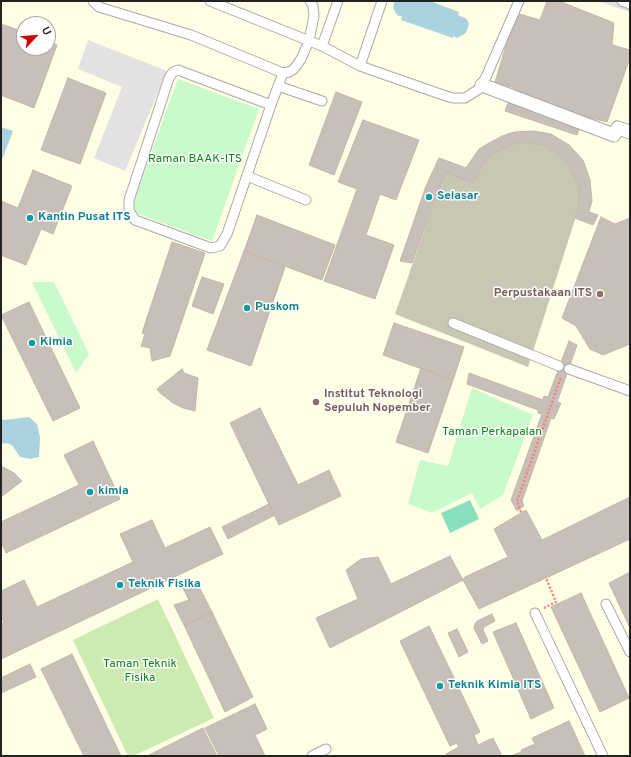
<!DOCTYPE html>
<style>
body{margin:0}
#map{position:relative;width:631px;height:757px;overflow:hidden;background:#f2efe9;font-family:Overpass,sans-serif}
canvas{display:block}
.frame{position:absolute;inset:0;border:2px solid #222;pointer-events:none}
.north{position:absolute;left:16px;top:16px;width:40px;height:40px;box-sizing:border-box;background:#fff;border:1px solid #a7a7a7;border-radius:50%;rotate:64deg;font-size:11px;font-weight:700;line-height:16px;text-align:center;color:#222}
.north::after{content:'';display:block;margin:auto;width:14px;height:18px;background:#d40000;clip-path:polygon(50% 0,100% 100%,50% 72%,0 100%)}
</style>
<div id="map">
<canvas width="631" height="757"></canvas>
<div class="frame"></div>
<div class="north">U</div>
</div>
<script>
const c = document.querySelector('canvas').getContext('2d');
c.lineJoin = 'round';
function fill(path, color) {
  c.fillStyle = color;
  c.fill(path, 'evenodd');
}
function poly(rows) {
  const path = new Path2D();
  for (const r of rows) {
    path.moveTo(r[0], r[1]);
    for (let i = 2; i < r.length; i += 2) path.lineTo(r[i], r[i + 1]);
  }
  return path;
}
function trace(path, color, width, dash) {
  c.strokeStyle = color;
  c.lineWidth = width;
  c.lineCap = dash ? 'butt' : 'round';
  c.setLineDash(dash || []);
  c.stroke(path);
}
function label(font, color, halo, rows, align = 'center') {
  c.font = font + ' Overpass,sans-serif';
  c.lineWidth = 3;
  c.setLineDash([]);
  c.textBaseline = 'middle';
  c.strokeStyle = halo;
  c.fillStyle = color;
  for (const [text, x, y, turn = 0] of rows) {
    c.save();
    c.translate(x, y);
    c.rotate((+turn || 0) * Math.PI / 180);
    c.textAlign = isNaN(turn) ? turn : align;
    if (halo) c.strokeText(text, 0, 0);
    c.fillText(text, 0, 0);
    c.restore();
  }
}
const education = poly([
 [1,1,630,1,630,756,1,756],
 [24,24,48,24,48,48,24,48]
]);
const construction = poly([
 [527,142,543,145,556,153,566,162,575,177,579,192,579,207,528,367,395,314,445,172,473,183,483,164,494,153,512,144]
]);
const grass = poly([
 [158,599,214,718,133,756,128,756,73,640]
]);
const park = poly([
 [178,79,259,109,212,241,130,211],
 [32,282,54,282,89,354,76,373],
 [472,388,533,415,503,495,480,509,472,493,432,513,408,504,420,460,448,466]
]);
const pitch = poly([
 [470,500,479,519,450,533,441,513]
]);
const parking = poly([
 [597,1,630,1,630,12],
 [88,40,167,71,125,171,94,158,122,87,78,69]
]);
const water = poly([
 [395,1,430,1,459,12,458,15,467,19,469,24,466,33,457,38,453,36,453,38,401,20,402,16,398,16,395,12,393,7],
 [1,127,13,131,1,162],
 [29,417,37,424,40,437,39,457,30,459,20,457,12,445,6,443,1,444,1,419,4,420]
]);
const building = poly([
 [547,1,559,1,614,23,612,45,630,50,630,58,607,122,583,116,577,135,505,111,514,88,495,82,516,13,540,20,547,1],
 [1,24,24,32,24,48,48,48,48,41,57,45,34,108,1,95,1,24],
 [68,78,106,93,80,164,41,150,68,78],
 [336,92,362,102,334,175,309,165,336,92],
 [363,120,419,140,396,200,380,194,366,235,394,245,375,299,324,281,357,189,338,182,363,120],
 [534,131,551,134,569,145,583,160,590,180,592,201,589,212,598,215,593,225,575,218,579,207,579,192,575,177,566,162,556,153,543,145,527,142,512,144,494,153,483,164,473,183,445,172,412,263,400,261,426,186,439,158,466,168,479,149,489,143,502,136,514,132,534,131],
 [33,170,72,186,53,234,41,229,26,265,1,255,1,201,18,208,33,170],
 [257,215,335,245,322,280,244,251,257,215],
 [601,217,615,224,630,218,630,344,603,355,590,349,576,326,562,318,601,217],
 [172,242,205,253,170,356,152,361,150,348,141,346,145,334,142,333,172,242],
 [244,251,285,267,251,366,207,350,244,251],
 [202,277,224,284,213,314,192,306,202,277],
 [29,302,80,408,53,421,1,315,29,302],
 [394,323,464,347,453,380,383,355,394,323],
 [569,341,577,345,557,402,561,403,554,419,551,418,522,501,524,506,517,511,511,500,542,414,538,413,538,410,467,384,469,373,543,400,544,396,548,397,569,341],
 [421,368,453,380,428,453,396,442,421,368],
 [182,369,184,373,198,378,195,411,183,408,173,403,160,393,157,389,182,369],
 [260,408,298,485,329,470,341,496,279,525,230,423,260,408],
 [93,441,120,499,6,553,1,542,1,522,79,485,64,455,93,441],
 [1,466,14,473,22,481,1,497,1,466],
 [630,497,630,539,479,609,463,580,465,577,508,557,494,529,526,510,542,540,630,497],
 [269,504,275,515,228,539,222,527,269,504],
 [152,520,165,548,210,527,223,554,1,659,1,624,4,622,1,617,1,591,24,580,37,607,133,562,120,534,152,520],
 [450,556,463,580,330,648,316,618,358,599,346,570,361,559,378,557,391,584,450,556],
 [630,572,630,628,609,583,630,572],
 [196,581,212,612,184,625,174,605,189,600,183,588,196,581],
 [581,593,629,698,600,712,551,607,581,593],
 [212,612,253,697,225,712,184,625,212,612],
 [492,614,495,621,484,627,483,630,488,641,482,644,474,628,475,624,477,621,492,614],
 [516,623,554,708,531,719,493,632,516,623],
 [429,626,480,732,474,735,478,745,493,738,502,756,447,756,446,754,459,747,457,743,450,746,400,641,429,626],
 [457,629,468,652,459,657,448,633,457,629],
 [72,654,121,756,84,756,41,669,72,654],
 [30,664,36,677,1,693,1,678,30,664],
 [255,704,267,729,255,735,265,756,219,756,205,728,255,704],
 [569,721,585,756,524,756,521,750,535,744,532,738,569,721],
 [203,728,217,756,147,756,203,728],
 [521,752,523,756,511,756,521,752]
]);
const path = poly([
 [521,512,517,501,561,377],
 [544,608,556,602,546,578]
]);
const service = poly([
 [93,1,99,7,191,35,283,73,289,72,294,69,301,59,309,41,314,16,313,6,310,1],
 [210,1,322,46,360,66],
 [382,1,360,66,443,95,453,98,465,98,479,89,486,77,519,1],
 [622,1,630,4],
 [322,46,338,1],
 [278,86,322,101],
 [271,105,178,70,173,72,169,78,129,200,129,211,135,220,211,248,220,246,227,234,271,105,283,73],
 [247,176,306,200],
 [453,323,559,366],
 [569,369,630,391],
 [606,604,630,652],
 [535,613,603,756],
 [312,756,326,749]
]);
const pedestrian = poly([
 [482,85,614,135,618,128,630,132]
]);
const markers = [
 [429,197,4,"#0f9aa8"],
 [30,218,4,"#0f9aa8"],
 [600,294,4,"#8d6e63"],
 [247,308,4,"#0f9aa8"],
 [32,343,4,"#0f9aa8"],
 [316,402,4,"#8d6e63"],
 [90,492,4,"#0f9aa8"],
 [120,585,4,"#0f9aa8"],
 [440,686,4,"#0f9aa8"]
];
const parkNames = [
 ["Raman BAAK-ITS",195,160],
 ["Taman Perkapalan",492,433],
 ["Taman Teknik",140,665],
 ["Fisika",140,679]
];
const cultureNames = [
 ["Selasar",437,197],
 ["Kantin Pusat ITS",38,218],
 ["Puskom",255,308],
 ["Kimia",40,343],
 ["kimia",98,492],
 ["Teknik Fisika",128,585],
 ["Teknik Kimia ITS",448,686]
];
const educationNames = [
 ["Perpustakaan ITS",592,294],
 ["Institut Teknologi",324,395,"left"],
 ["Sepuluh Nopember",324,409,"left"]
];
fill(education, '#ffffe5');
fill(construction, '#c7c7b4');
fill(grass, '#cdebb0');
fill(park, '#c8facc');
fill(pitch, '#88e0be');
fill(parking, '#e2e2e2');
fill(water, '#aad3df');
fill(building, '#c7bfb8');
trace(building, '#c4b6ab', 1);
trace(service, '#a9a9a9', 11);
trace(pedestrian, '#a9a9a9', 15);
trace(path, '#fa8072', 2.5, [2, 2]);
trace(service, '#fff', 9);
trace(pedestrian, '#fff', 13);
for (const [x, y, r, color] of markers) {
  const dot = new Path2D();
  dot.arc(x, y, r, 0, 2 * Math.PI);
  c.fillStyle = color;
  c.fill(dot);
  trace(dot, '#fff', 1.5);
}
label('12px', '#0c8416', '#fff', parkNames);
label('bold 12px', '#0d838f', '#fff', cultureNames, 'left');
label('bold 12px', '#785e54', '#fff', educationNames, 'right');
</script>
